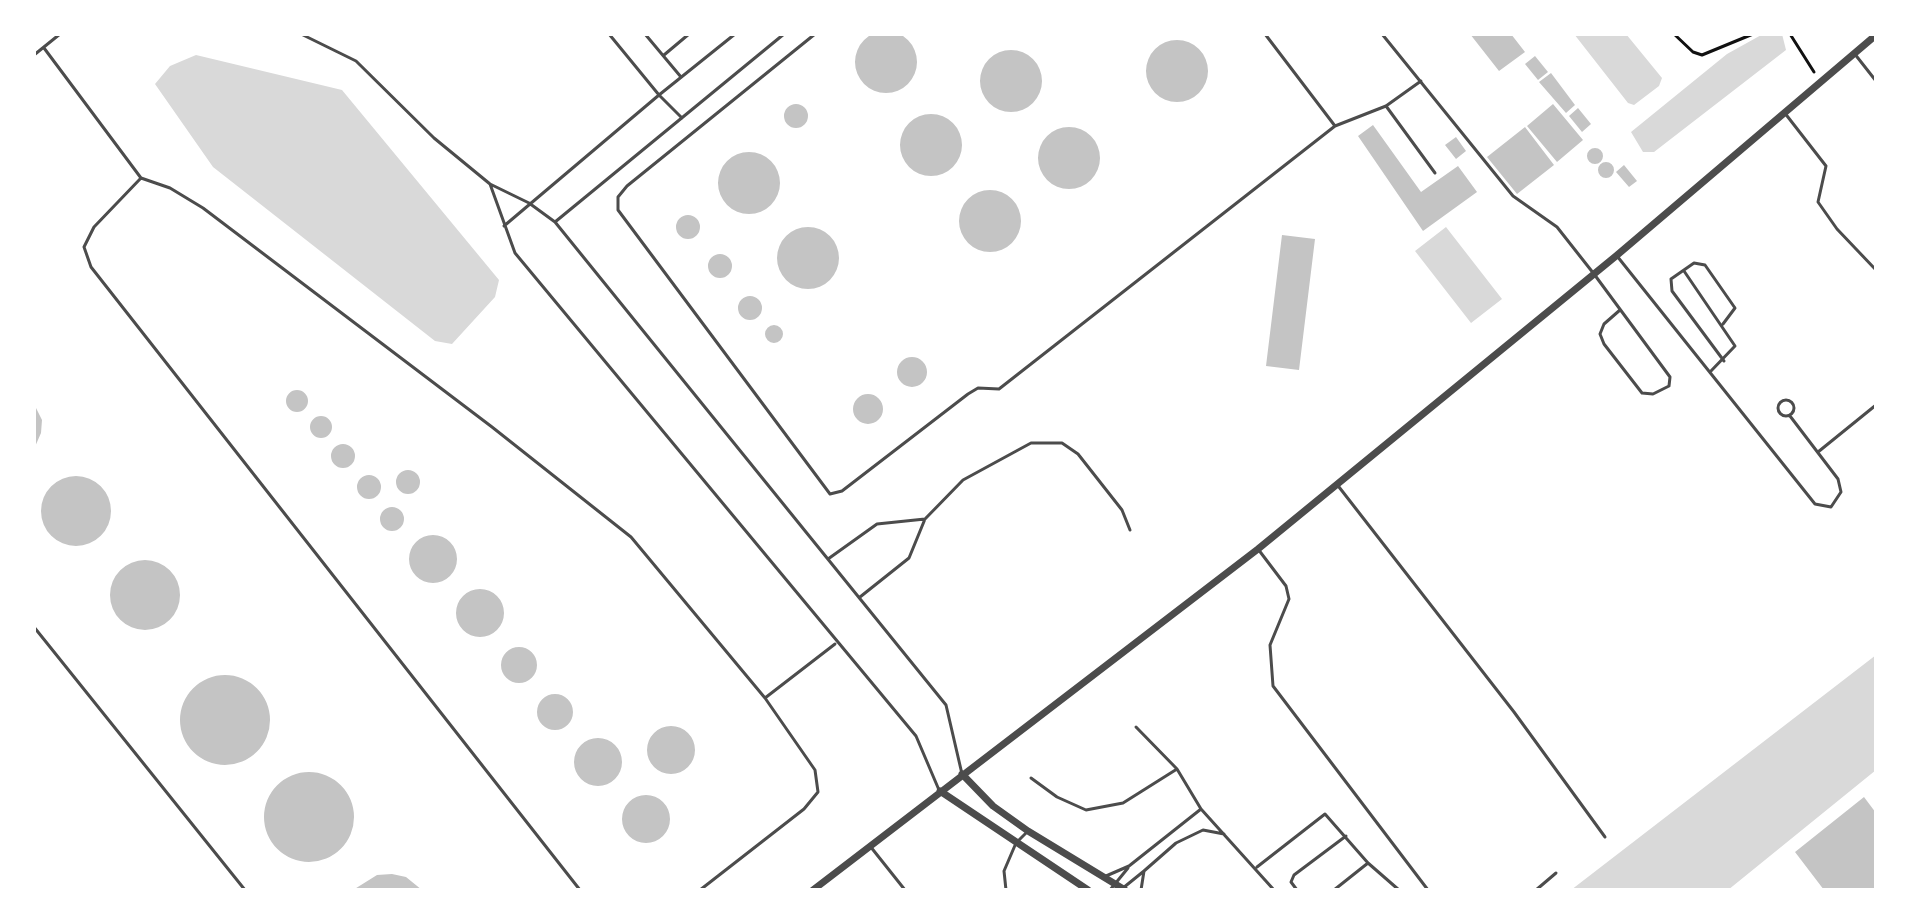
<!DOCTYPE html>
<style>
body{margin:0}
#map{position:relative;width:1910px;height:924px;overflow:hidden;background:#fff;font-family:Roboto,sans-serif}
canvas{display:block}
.frame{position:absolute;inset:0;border:36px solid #fff;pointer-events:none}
</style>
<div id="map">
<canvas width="1910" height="924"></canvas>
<div class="frame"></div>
</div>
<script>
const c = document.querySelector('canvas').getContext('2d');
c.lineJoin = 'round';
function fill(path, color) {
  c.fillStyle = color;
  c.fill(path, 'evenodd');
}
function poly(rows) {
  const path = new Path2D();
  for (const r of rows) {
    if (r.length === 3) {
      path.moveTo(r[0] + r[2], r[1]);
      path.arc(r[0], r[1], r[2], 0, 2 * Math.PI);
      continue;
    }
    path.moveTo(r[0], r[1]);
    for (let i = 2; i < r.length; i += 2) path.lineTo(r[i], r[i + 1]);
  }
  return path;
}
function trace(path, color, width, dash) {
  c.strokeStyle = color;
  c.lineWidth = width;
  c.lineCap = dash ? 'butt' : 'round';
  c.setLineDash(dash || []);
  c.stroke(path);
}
const water = poly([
 [1574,34,1626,34,1662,78,1659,86,1634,105,1628,103],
 [1763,34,1782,34,1786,50,1654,152,1643,152,1631,132,1727,54],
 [196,55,342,90,499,280,495,297,452,344,435,341,213,167,155,84,170,66],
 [1446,227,1502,299,1471,323,1415,251],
 [1876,655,1876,770,1728,890,1571,890]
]);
const building = poly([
 [886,62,31],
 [1470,34,1511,34,1525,52,1499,71],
 [1177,71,31],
 [1011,81,31],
 [1535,56,1548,72,1538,80,1525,64],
 [1551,73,1575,105,1566,113,1539,82],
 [796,116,12],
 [1553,104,1583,140,1557,162,1527,126],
 [1578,108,1591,124,1582,132,1569,116],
 [931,145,31],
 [1373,125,1421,192,1458,166,1477,192,1423,231,1358,136],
 [1069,158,31],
 [1525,127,1554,165,1517,194,1487,157],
 [1456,137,1466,151,1456,159,1445,145],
 [1595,156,8],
 [749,183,31],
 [1606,170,8],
 [1624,165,1637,181,1629,187,1616,172],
 [990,221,31],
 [688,227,12],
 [808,258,31],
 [1282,235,1315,239,1299,370,1266,366],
 [720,266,12],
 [750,308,12],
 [774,334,9],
 [912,372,15],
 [297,401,11],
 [868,409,15],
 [34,404,42,420,41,433,34,449],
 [321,427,11],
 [343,456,12],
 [408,482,12],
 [369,487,12],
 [76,511,35],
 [392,519,12],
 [433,559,24],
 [145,595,35],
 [480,613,24],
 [519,665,18],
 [225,720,45],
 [555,712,18],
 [671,750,24],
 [598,762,24],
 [309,817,45],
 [646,819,24],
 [1864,797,1876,813,1876,890,1824,890,1795,852],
 [392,874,406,877,422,890,353,890,377,875]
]);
const path = poly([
 [1674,34,1693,52,1702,55,1753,34],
 [1790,34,1814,72]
]);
const service = poly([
 [301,34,356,61,434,138,490,184,529,203,555,222,946,705,962,774],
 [645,34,681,77],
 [815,34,627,186,618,197,618,210,830,494,842,491,968,394,978,388,999,389,1335,126,1386,106,1421,81],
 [1265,34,1335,126],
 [1382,34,1513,196,1557,227,1594,274,1670,377,1669,386,1653,394,1642,393,1604,344,1600,334,1604,324,1620,310],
 [44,48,141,178,170,188,203,208,492,427,631,537,765,698,815,770,818,792,804,809,700,890],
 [1854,53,1876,81],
 [34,55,60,34],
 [664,55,689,34],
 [1386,106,1435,173],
 [1784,112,1826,166,1818,202,1837,229,1876,270],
 [682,118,659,95,735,34],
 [141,178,94,227,84,247,91,267,580,890],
 [490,184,515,253,916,736,939,790],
 [555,222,784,34],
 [504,226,659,95,609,34],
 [1617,256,1815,504,1831,507,1841,492,1838,479,1790,416],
 [1684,271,1735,346,1710,372],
 [1723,324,1735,308,1705,265,1694,263,1671,279,1672,291,1724,361],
 [1786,408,8],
 [1818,452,1876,405],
 [1339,487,1514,712,1605,837],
 [1258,549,1286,586,1289,599,1270,645,1273,686,1428,890],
 [828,559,877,524,925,519],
 [860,597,909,558,925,519,963,480,1031,443,1062,443,1078,454,1122,510,1130,530],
 [34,627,245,890],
 [765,698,835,644],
 [1136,727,1177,769,1201,809,1274,890],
 [1031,778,1057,797,1086,810,1123,803,1177,769],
 [870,846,905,890],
 [1257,867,1325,814,1368,863,1399,890],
 [1106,876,1129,866,1201,809],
 [1123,888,1144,871],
 [1006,890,1004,871,1016,843,1028,831],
 [1110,890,1128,868],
 [1141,890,1144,871,1176,843,1203,830,1224,834],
 [1297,890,1291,882,1294,875,1346,836],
 [1334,890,1368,863],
 [1536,890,1556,873]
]);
const minor = poly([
 [962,774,993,806,1028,831,1125,890],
 [940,791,1088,890],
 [813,890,1258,549,1616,256,1876,35]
]);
fill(water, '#d9d9d9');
fill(building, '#c4c4c4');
trace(path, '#111', 3);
trace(service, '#4c4c4c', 3);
trace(minor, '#4c4c4c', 7);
</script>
